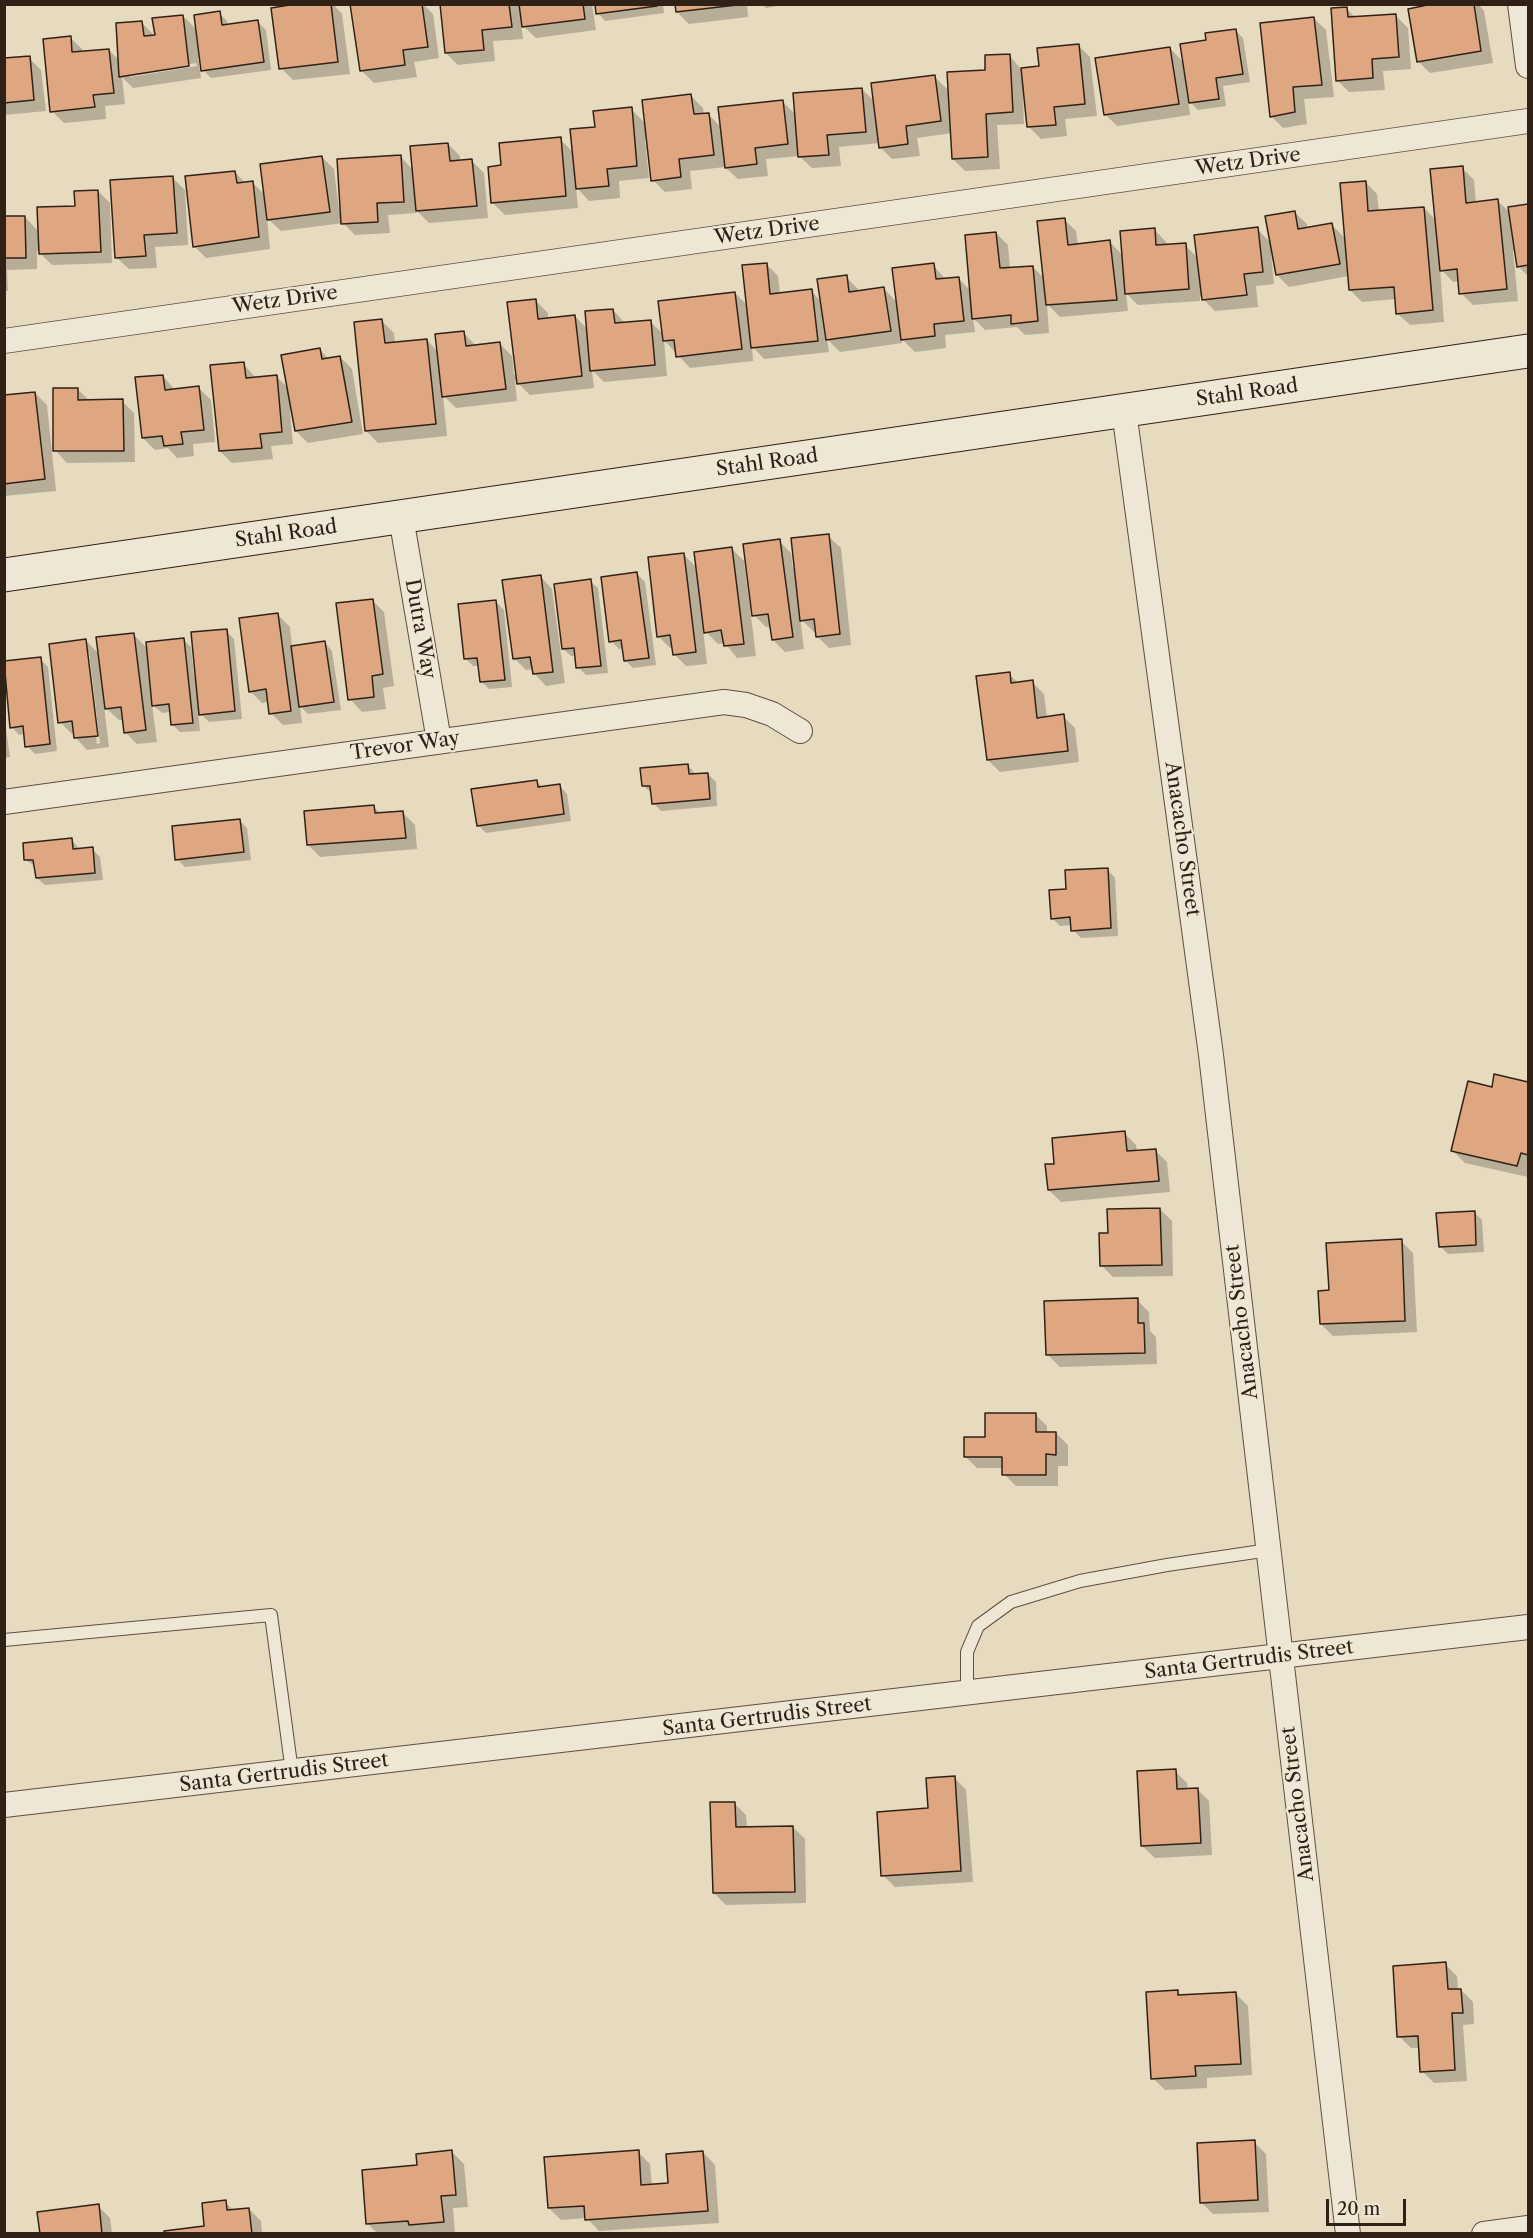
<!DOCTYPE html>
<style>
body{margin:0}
#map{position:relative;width:1533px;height:2238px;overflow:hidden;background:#e6dabf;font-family:"Libre Caslon Text",serif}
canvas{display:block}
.frame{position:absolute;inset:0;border:6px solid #302117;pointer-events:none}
.scale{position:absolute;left:1326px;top:2199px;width:80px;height:27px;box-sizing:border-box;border:3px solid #302117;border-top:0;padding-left:8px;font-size:18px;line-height:21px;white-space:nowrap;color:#302117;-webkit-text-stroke:4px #efe7d5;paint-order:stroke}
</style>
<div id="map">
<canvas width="1533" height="2238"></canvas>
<div class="frame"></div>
<div class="scale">20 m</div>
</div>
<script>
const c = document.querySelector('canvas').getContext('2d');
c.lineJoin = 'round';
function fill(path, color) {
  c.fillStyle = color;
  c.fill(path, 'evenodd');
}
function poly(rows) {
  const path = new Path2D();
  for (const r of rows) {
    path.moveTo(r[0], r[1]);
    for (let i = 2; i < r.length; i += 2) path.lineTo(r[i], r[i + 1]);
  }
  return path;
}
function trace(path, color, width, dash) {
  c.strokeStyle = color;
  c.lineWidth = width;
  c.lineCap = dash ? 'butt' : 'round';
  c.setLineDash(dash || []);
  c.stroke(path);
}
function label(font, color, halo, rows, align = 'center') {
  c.font = font + ' "Libre Caslon Text",serif';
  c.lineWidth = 4.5;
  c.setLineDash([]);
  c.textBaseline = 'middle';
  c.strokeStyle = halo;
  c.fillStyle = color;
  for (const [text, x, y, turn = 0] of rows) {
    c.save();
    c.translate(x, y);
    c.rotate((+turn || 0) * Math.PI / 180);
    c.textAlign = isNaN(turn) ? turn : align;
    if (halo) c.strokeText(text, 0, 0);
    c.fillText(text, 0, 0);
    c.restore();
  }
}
const shadow = poly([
 [308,4,333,4,342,14,350,74,293,80,281,68],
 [352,4,423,4,433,14,439,58,414,62,417,77,374,83,362,71],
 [442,4,592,4,596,30,536,38,521,24,523,39,493,41,495,61,458,65,446,53],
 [596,4,663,4,664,13,605,21,598,13],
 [677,4,747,4,748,17,689,24,677,12],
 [762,4,789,4,766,8],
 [1441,4,1478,4,1484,11,1493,63,1430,73,1418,61],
 [1347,9,1356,18,1395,15,1408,28,1411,69,1383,71,1385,90,1349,92,1337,80],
 [219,13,227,21,228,26,258,22,266,30,271,70,211,78,203,70,201,57,198,58,201,78,133,88,122,77,125,104,105,106,106,119,64,123,52,111,70,37,82,49,83,53,109,50,120,61,141,22,157,38,183,16,198,31],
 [196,63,197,66,130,77,130,74],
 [1314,18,1326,30,1334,97,1304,99,1307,124,1283,128,1271,116],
 [1235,30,1243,38,1250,82,1223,86,1226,106,1198,110,1188,100,1190,115,1117,126,1105,114,1170,48,1184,63,1208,42],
 [1078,45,1090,57,1097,116,1065,119,1067,136,1041,139,1029,127,1025,94,1023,94,1024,124,997,125,1000,169,965,171,953,159,952,133,917,138,920,156,892,159,880,147,880,143,839,147,841,166,812,168,799,156,766,159,768,176,738,179,725,167,690,171,692,189,665,192,653,180,648,139,645,139,649,178,619,181,620,198,589,201,576,187,578,208,505,215,493,203,503,166,560,139,574,153,596,129,631,109,646,124,691,96,703,108,704,115,708,114,722,128,783,102,797,116,862,89,875,102,935,77,950,92,987,71,1009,55,1021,69,1041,67],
 [4,57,7,60,29,58,41,70,46,111,4,115],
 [448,144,460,156,460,162,472,161,484,173,488,218,429,223,415,209,416,213,388,215,390,233,355,235,343,223,281,231,267,218,270,249,206,258,194,246,235,172,246,184,253,183,266,196,322,157,334,169,339,210,342,210,401,157,413,170],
 [1462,168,1474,180,1476,203,1498,201,1511,214,1510,208,1528,206,1528,276,1518,266,1516,251,1513,251,1518,301,1473,305,1461,293,1460,281,1453,282,1440,268,1444,322,1410,325,1397,313,1396,299,1362,302,1350,290,1349,276,1289,287,1277,275,1273,252,1271,253,1274,284,1256,286,1258,307,1215,311,1200,296,1200,301,1138,305,1126,293,1128,311,1060,317,1047,304,1049,333,1025,335,1017,327,985,330,973,318,975,332,945,335,946,348,915,352,901,338,902,343,840,352,827,339,829,352,764,359,752,346,753,361,690,368,664,340,667,376,604,382,592,370,594,388,530,395,515,380,517,401,456,408,443,395,447,436,378,443,366,431,382,321,394,333,395,344,427,340,438,352,463,332,476,346,500,344,512,356,514,375,517,374,536,301,548,313,548,319,575,316,588,330,613,310,625,323,651,322,663,334,735,293,748,306,766,264,778,276,780,294,811,291,822,302,846,277,858,289,859,292,884,289,898,303,933,265,946,280,958,278,971,291,996,233,1008,245,1010,269,1033,267,1045,279,1064,219,1076,231,1078,245,1110,242,1123,256,1154,229,1166,242,1167,246,1185,245,1198,258,1257,229,1271,243,1294,212,1307,224,1307,229,1332,225,1346,239,1365,182,1377,194,1379,212,1424,208,1437,221],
 [173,178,185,190,188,245,155,247,157,268,129,269,116,257],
 [98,191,110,203,112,263,52,265,37,250,37,269,7,270,8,291,4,291,4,218,25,217,39,232],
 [320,350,329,359,340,357,352,369,363,434,308,443,296,431,293,411,290,411,293,444,271,446,273,459,232,463,220,451,243,364,256,378,276,376,289,389],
 [163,376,175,390,199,388,211,400,215,442,193,444,194,456,177,458,168,448,155,450,143,438],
 [77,389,90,401,122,401,134,413,135,462,67,463,55,450],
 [35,393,47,405,56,491,4,496,4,397],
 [828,536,841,548,851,645,829,648,817,636,817,632,814,632,800,618,804,649,785,652,773,640,771,627,766,627,754,615,779,541,791,553,793,569,796,569],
 [732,549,744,561,756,656,737,658,725,643,718,644,703,629,707,664,686,666,674,654,673,648,670,648,658,636,684,555,698,569],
 [637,574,645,582,656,665,633,668,625,660,624,648,619,649,611,641],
 [540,576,552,589,565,683,546,686,534,673,534,669,526,670,514,658],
 [590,581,598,588,608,673,586,675,578,667,576,656,571,656,562,648],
 [372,600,384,612,394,686,383,688,386,709,362,712,350,699],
 [496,602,504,610,512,687,489,689,481,681,480,666,473,666,465,658],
 [278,615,290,627,292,647,325,643,332,651,341,710,308,714,300,706,302,723,283,725,271,713,269,702,262,703,250,691],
 [226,631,234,639,242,719,209,722,198,711,200,731,180,732,173,725,171,712,162,713,152,704,157,742,137,744,125,732,124,720,119,720,104,706,109,747,87,750,75,737,75,734,72,734,60,722,86,641,100,655,133,634,148,649,183,639,191,647,194,676,197,676],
 [86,652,89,652,100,743,97,744],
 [40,659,48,667,57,751,35,754,27,746,26,734,19,735,12,727],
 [1009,674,1019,684,1032,682,1044,694,1047,718,1063,716,1075,728,1079,762,1000,772,988,760],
 [4,715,10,757,4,758],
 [688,765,696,775,708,774,716,782,717,806,661,811,653,803,652,794,644,786],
 [537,782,543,788,560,786,567,794,571,821,486,833,478,825],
 [374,807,381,814,403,813,415,825,417,849,320,857,308,845],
 [239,820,247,828,251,860,185,867,177,859],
 [72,840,80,850,92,849,100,857,103,880,45,885,37,878,36,867,26,860],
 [1108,870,1115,878,1118,936,1081,938,1073,930,1072,925,1060,926,1052,918,1068,890],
 [1495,1075,1528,1083,1528,1177,1465,1163,1453,1151,1493,1088],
 [1124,1133,1136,1145,1137,1152,1155,1150,1167,1162,1170,1192,1061,1202,1049,1190,1056,1165],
 [1160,1209,1172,1221,1173,1276,1113,1277,1101,1265,1109,1234],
 [1474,1212,1482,1220,1484,1252,1448,1254,1440,1246],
 [1401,1241,1413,1253,1417,1332,1333,1336,1321,1324,1330,1292],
 [1137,1300,1149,1312,1150,1331,1156,1337,1157,1364,1060,1367,1048,1355],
 [1035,1414,1047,1426,1047,1433,1056,1433,1068,1445,1068,1466,1058,1466,1058,1486,1016,1486,1004,1474,1004,1468,977,1468,965,1456,987,1439],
 [1175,1771,1187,1783,1188,1790,1197,1789,1209,1801,1212,1855,1155,1858,1142,1846],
 [954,1777,966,1790,973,1882,895,1887,883,1875],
 [734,1803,746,1815,747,1828,793,1827,805,1839,806,1903,726,1905,714,1893],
 [1445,1964,1457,1976,1458,1990,1461,1990,1473,2002,1474,2024,1463,2025,1467,2081,1434,2083,1422,2071,1420,2048,1411,2048,1399,2036],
 [1177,1991,1182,1996,1236,1994,1248,2006,1252,2075,1207,2078,1207,2088,1165,2090,1153,2078],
 [1254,2142,1266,2154,1269,2212,1213,2214,1201,2202],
 [452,2152,464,2164,468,2207,453,2208,455,2234,378,2234,368,2224,418,2167],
 [638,2152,650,2164,652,2186,670,2184,703,2152,715,2165,719,2223,599,2231,587,2218,561,2220,549,2208],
 [225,2202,234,2211,249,2209,261,2221,262,2234,166,2234,206,2227],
 [98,2206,110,2218,112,2234,41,2234]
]);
const building = poly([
 [296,4,331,4,338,62,279,69,271,8,296,4],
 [350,4,422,4,428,47,403,50,405,65,360,71,350,4],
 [440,4,509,4,512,27,482,30,484,50,445,53,440,4],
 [519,4,583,4,585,19,522,27,519,4],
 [595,4,657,4,657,6,596,14,595,4],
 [675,4,737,4,737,5,676,12,675,4],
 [1432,4,1474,4,1481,51,1417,62,1408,9,1432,4],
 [1347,7,1348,17,1396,14,1399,57,1372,59,1373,78,1336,81,1331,8,1347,7],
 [220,11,222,25,258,20,264,62,201,71,194,15,220,11],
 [183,15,189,66,119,77,116,23,142,21,144,36,155,35,152,18,183,15],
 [1314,17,1322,85,1293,87,1295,112,1270,117,1260,23,1314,17],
 [1236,29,1243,74,1216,78,1219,99,1189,103,1180,44,1206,40,1205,33,1236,29],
 [71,36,72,52,109,49,114,93,93,95,95,107,50,112,43,39,71,36],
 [1079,44,1085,104,1054,107,1056,125,1027,127,1021,68,1039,66,1037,48,1079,44],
 [1170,47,1179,104,1104,115,1095,58,1170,47],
 [1010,54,1013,112,986,114,988,157,952,159,947,72,985,70,985,55,1010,54],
 [30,56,34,100,4,103,4,58,30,56],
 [935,75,941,121,906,126,908,144,879,148,871,83,935,75],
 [862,88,866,132,827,135,829,155,798,157,793,93,862,88],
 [691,94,694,114,709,113,714,155,679,159,681,177,651,181,642,100,691,94],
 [783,100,788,144,755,148,757,164,725,168,718,107,783,100],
 [632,107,637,166,607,169,609,186,576,189,570,129,595,127,593,111,632,107],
 [561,137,566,196,491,203,488,167,501,165,499,143,561,137],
 [448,143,450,161,472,159,477,206,416,211,410,146,448,143],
 [401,155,404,202,377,203,378,222,341,224,337,159,401,155],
 [322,156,330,212,267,220,260,164,322,156],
 [1463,166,1466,203,1498,199,1507,289,1459,294,1457,269,1440,271,1430,169,1463,166],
 [235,171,237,183,253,181,259,237,193,247,185,176,235,171],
 [173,176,177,233,144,235,146,256,115,258,110,180,173,176],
 [1366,181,1368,211,1424,207,1433,310,1396,314,1394,287,1349,290,1340,183,1366,181],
 [98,190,101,252,39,254,37,207,75,206,74,191,98,190],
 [1528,204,1528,265,1517,267,1508,207,1528,204],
 [1295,211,1298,229,1332,223,1340,264,1276,275,1265,216,1295,211],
 [4,216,25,216,26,258,4,258,4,216],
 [1065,218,1068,245,1110,240,1117,300,1046,305,1037,221,1065,218],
 [1258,227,1263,272,1244,274,1247,295,1202,300,1194,235,1258,227],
 [1155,228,1156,245,1186,243,1189,289,1125,294,1120,231,1155,228],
 [996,232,1000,268,1033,266,1038,321,1011,324,1011,315,972,319,965,235,996,232],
 [767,263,770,294,812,289,818,341,751,348,742,265,767,263],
 [934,263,936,279,959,277,964,321,934,324,935,336,901,340,892,268,934,263],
 [847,275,849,292,884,287,891,331,826,340,817,279,847,275],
 [735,292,742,349,676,357,674,340,663,341,658,301,735,292],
 [536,299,538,319,575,315,582,376,517,384,507,302,536,299],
 [613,309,615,323,651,320,655,365,590,371,585,311,613,309],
 [382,319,385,343,427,339,436,424,365,431,354,322,382,319],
 [464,331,466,346,500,342,506,389,442,397,435,334,464,331],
 [320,348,322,359,340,356,352,422,295,431,281,355,320,348],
 [244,362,246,378,277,375,282,432,260,434,262,448,219,451,210,365,244,362],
 [163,375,165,390,199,386,204,430,181,432,183,444,164,446,162,436,142,438,135,377,163,375],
 [53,388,78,388,78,400,123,399,124,451,53,451,53,388],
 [35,392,45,479,4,484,4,395,35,392],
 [829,534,840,634,816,637,814,619,800,621,791,538,829,534],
 [780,539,793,637,772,640,768,614,752,616,743,544,780,539],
 [732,547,744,644,724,646,721,630,704,633,694,552,732,547],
 [684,553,696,652,673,655,670,635,657,637,648,557,684,553],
 [637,572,649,658,624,661,621,640,609,642,601,577,637,572],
 [541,575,553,672,533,674,530,657,513,659,502,580,541,575],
 [591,579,601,666,576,668,574,648,562,649,554,584,591,579],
 [373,599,383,674,372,676,374,697,348,700,336,603,373,599],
 [496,600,505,680,480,682,477,658,464,659,458,604,496,600],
 [278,613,291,711,269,714,266,689,249,692,239,618,278,613],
 [227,629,235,711,199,715,191,632,227,629],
 [134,633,146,730,124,733,121,707,105,709,96,637,134,633],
 [184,638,193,723,171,725,169,704,152,706,146,642,184,638],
 [86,639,98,736,74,738,72,721,58,723,49,644,86,639],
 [325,641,334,702,299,707,291,646,325,641],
 [41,657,50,744,25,747,23,726,10,728,4,661,41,657],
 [1010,672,1011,683,1033,680,1037,718,1064,714,1068,751,987,760,976,676,1010,672],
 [688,764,689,774,708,773,710,799,652,804,650,786,642,786,640,768,688,764],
 [537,780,538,787,560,784,564,814,477,826,471,789,537,780],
 [374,805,375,813,403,811,406,838,307,845,304,811,374,805],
 [240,819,244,852,175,860,172,826,240,819],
 [72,838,73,849,93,847,95,873,36,878,33,860,24,860,23,843,72,838],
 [1108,868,1111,928,1071,931,1070,917,1051,919,1049,890,1066,889,1065,870,1108,868],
 [1494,1074,1528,1082,1528,1155,1521,1153,1517,1166,1451,1151,1468,1081,1492,1087,1494,1074],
 [1125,1131,1127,1151,1156,1149,1159,1181,1048,1190,1045,1164,1054,1164,1052,1138,1125,1131],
 [1160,1208,1162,1265,1100,1266,1099,1233,1108,1233,1107,1209,1160,1208],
 [1475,1211,1476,1245,1439,1247,1436,1213,1475,1211],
 [1402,1239,1405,1321,1320,1324,1318,1291,1329,1290,1326,1243,1402,1239],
 [1138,1298,1138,1323,1144,1323,1145,1353,1046,1355,1044,1301,1138,1298],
 [985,1413,1036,1413,1036,1432,1056,1432,1056,1455,1046,1454,1046,1475,1002,1475,1002,1457,964,1457,964,1437,985,1437,985,1413],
 [1176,1769,1177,1789,1198,1788,1201,1843,1141,1846,1137,1771,1176,1769],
 [955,1776,961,1871,881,1876,877,1812,928,1808,926,1778,955,1776],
 [710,1802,735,1802,736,1827,793,1826,795,1892,713,1893,710,1802],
 [1446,1962,1448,1989,1461,1989,1463,2013,1452,2013,1455,2070,1420,2072,1418,2036,1397,2037,1393,1966,1446,1962],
 [1178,1990,1178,1995,1236,1992,1241,2064,1195,2066,1196,2076,1151,2079,1146,1992,1178,1990],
 [1255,2140,1258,2200,1200,2203,1197,2143,1255,2140],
 [452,2150,456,2195,441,2196,444,2222,409,2225,408,2221,366,2224,362,2170,417,2165,416,2154,452,2150],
 [639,2150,641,2185,668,2183,666,2154,703,2151,708,2211,585,2220,584,2206,548,2208,544,2157,639,2150],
 [226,2200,227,2210,249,2208,252,2234,164,2234,164,2231,204,2226,202,2203,226,2200],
 [99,2204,102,2234,40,2234,37,2212,99,2204]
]);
const lane = poly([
 [4,1640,271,1615,292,1772],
 [967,1693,967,1652,978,1626,1011,1602,1080,1581,1167,1565,1269,1550]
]);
const street = poly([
 [1520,4,1528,66],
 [4,341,1528,121],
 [1124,411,1211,1055,1348,2234],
 [401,517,439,741],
 [4,802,724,702,746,705,772,714,800,731],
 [4,1805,1528,1627],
 [1484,2234,1528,2228]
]);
const secondary = poly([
 [4,575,1528,351]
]);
const streetNames = [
 ["Wetz Drive",1248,162,-8],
 ["Wetz Drive",767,231,-8],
 ["Wetz Drive",285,300,-8],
 ["Stahl Road",1247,393,-8],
 ["Stahl Road",767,463,-8],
 ["Stahl Road",286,534,-8],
 ["Dutra Way",420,629,80],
 ["Trevor Way",405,746,-8],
 ["Anacacho Street",1182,839,82],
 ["Anacacho Street",1242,1322,-97],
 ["Santa Gertrudis Street",1249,1660,-7],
 ["Santa Gertrudis Street",767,1717,-7],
 ["Santa Gertrudis Street",284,1773,-7],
 ["Anacacho Street",1298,1804,-97]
];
fill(shadow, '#0003');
fill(building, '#dfa682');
trace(building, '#302117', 1.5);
trace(lane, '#5e4f41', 14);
trace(street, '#5e4f41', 26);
trace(secondary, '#302117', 35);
trace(lane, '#efe7d5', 12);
trace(street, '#efe7d5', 24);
trace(secondary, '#efe7d5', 33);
label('20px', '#302117', '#efe7d5', streetNames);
</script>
